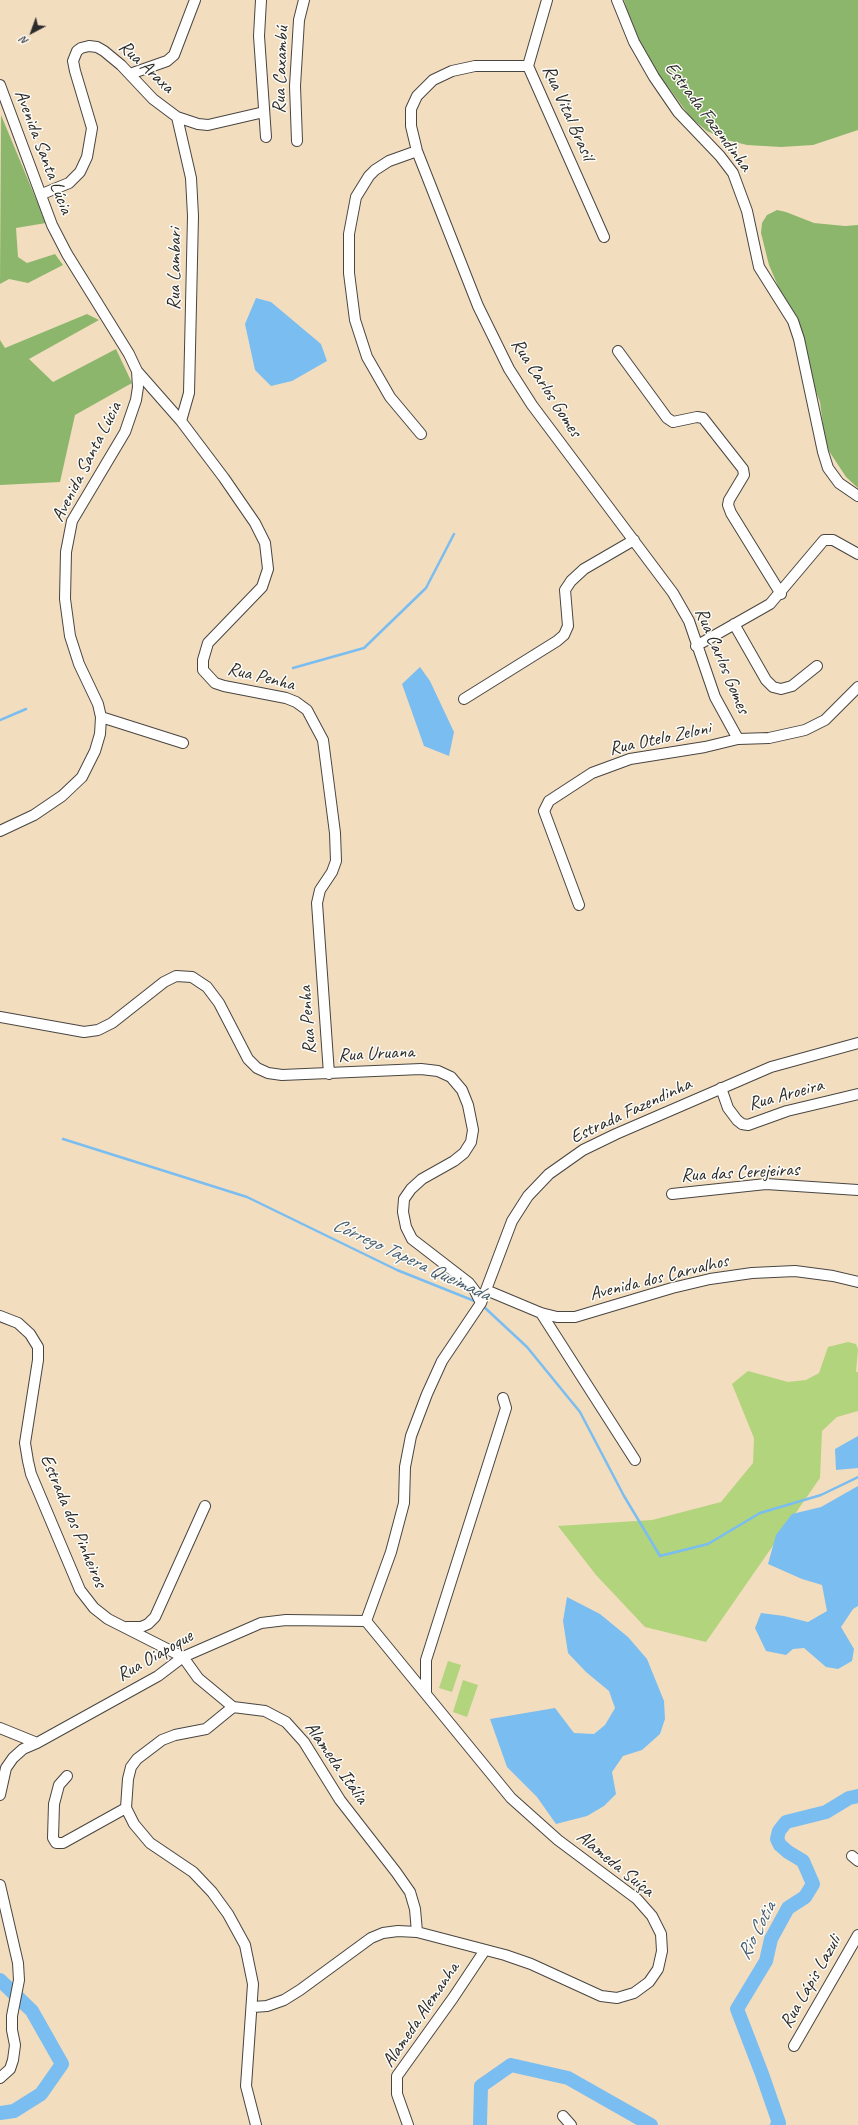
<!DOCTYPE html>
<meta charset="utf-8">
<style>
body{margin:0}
#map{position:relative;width:858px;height:2125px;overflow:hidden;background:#f3ddbf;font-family:Caveat,sans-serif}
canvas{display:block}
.north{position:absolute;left:12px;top:12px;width:40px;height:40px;-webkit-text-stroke:3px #fdfcf7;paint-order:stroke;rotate:221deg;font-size:11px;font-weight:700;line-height:16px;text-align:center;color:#2b2b2b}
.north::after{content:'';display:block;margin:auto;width:14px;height:18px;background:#2b2b2b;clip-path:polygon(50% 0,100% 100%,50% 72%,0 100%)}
</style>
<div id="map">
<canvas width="858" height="2125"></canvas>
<div class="north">N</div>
</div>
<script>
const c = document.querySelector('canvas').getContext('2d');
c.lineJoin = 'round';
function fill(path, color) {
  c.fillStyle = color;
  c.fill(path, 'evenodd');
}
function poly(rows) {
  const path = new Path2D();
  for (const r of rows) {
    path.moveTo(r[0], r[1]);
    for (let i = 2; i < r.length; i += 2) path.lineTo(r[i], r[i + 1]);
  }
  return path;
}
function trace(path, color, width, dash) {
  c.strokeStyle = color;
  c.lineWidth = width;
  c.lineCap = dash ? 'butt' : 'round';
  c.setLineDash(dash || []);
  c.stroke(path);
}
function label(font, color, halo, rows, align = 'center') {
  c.font = font + ' Caveat,sans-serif';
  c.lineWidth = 3;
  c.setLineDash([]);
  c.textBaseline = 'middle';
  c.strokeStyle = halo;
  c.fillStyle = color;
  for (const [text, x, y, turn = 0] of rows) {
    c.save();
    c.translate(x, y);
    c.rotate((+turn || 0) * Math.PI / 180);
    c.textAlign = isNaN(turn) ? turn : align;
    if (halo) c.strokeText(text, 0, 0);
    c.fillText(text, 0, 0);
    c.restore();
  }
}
const green = poly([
 [848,1342,856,1344,858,1349,856,1372,858,1372,858,1411,837,1417,822,1431,820,1478,706,1642,645,1627,596,1575,558,1526,652,1520,721,1502,753,1463,754,1438,732,1384,748,1371,788,1382,806,1380,819,1373,828,1347],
 [448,1661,461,1665,452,1692,439,1688],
 [463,1680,478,1685,467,1717,453,1712]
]);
const forest = poly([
 [624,0,858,0,858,130,813,145,781,147,747,145,727,140,707,131,691,118,649,61,634,35],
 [1,115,46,223,16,228,18,257,27,263,55,254,63,265,28,283,9,279,0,284],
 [777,210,786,212,814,223,845,226,858,225,858,488,846,477,829,451,824,433,820,402,813,384,799,324,781,293,769,265,761,233,762,223,767,215],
 [87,314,99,320,29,359,53,382,116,349,132,383,75,415,60,482,0,485,0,340,5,348]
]);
const water = poly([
 [256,298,271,302,321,344,327,361,292,381,271,386,255,370,245,324],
 [420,667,430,681,454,732,449,756,424,746,402,684],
 [858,1436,858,1468,836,1470,835,1449],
 [858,1486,858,1606,853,1609,841,1627,854,1649,852,1661,838,1669,826,1667,804,1648,793,1649,786,1655,766,1651,755,1628,761,1613,784,1616,808,1622,827,1611,822,1585,802,1579,768,1564,776,1535,792,1514,821,1507],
 [567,1597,600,1614,628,1637,647,1659,664,1701,665,1719,660,1734,642,1750,623,1756,612,1772,616,1794,604,1806,587,1816,556,1824,537,1797,507,1767,490,1719,555,1708,574,1733,594,1734,605,1725,615,1708,609,1691,586,1672,568,1653,563,1621]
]);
const stream = poly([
 [293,668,364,648,426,588,454,534],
 [0,720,26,709],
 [63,1139,247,1197,397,1270,477,1302],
 [483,1306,527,1347,580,1412,624,1496,660,1556,708,1544,760,1513,821,1495,858,1477]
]);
const river = poly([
 [0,1980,32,2011,62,2064,41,2094,14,2111,0,2113],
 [480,2125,481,2086,511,2065,568,2078,651,2125],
 [777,2125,779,2123,762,2074,737,2009,766,1961,771,1939,788,1908,805,1897,813,1884,803,1861,788,1852,780,1845,777,1839,779,1831,786,1822,826,1812,849,1798,858,1796]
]);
const minor = poly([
 [261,0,259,36,266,137],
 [547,0,528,66,604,237],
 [617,0,634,42,654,77,678,112,720,156,733,173,747,211,759,267,793,321,799,339,823,452,828,468,839,483,858,496],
 [528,66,475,66,452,71,433,80,417,96,411,109,411,126,417,151,478,306,509,369,532,405,673,593,689,621,715,697,738,739],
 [130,74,167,61,174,55,195,0],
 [0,85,52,225,67,254,129,354,137,371,138,387,136,400,125,432,72,521,66,552,65,599,70,636,79,664,98,704,101,717,100,734,95,751,82,777,62,796,34,815,0,831],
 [177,117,191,178,193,216,189,393,181,421],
 [297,141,295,86,299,20,304,0],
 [417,151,389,161,375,170,369,176,356,197,349,234,349,273,355,320,367,357,390,397,421,434],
 [42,194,69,183,80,172,87,157,92,128,75,71,73,61,77,51,81,48,89,46,97,47,104,51,121,65,153,99,177,117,198,124,208,125,264,112],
 [618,351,667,418,673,422,697,417,703,418,743,469,744,475,729,500,728,505,731,513,781,594],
 [137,371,181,421,224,478,255,523,265,543,268,569,262,587,208,643,203,660,203,670,215,683,224,686,286,698,296,702,307,710,323,740,335,833,336,861,332,872,320,890,317,903,329,1074],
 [734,624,766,680,773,687,781,689,792,686,817,666],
 [696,646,770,604,824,540,833,540,858,554],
 [464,699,557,641,564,635,568,626,565,590,571,581,584,569,634,540],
 [101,717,183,743],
 [579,905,544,811,549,801,592,773,630,759,705,747,738,739,769,738,805,730,825,720,858,687],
 [0,1017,84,1032,98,1030,112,1023,164,982,176,976,192,977,207,987,219,1003,248,1059,257,1068,268,1073,282,1075,421,1069,438,1071,451,1077,462,1090,468,1105,473,1130,471,1142,464,1153,454,1161,422,1179,411,1189,404,1199,403,1212,406,1227,412,1239,469,1283,475,1291,481,1303],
 [721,1088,728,1108,737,1120,742,1124,748,1125,787,1111,858,1094],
 [672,1194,766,1184,858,1190],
 [486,1290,541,1313,557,1317,575,1317,672,1288,710,1279,752,1273,795,1271,833,1276,858,1282],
 [541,1313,635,1460],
 [0,1316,18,1323,30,1334,38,1347,38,1360,25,1443,28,1461,31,1474,80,1590,94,1608,108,1619,183,1657,198,1678,233,1707,265,1711,286,1722,304,1742,340,1800,396,1872,410,1892,415,1909,417,1932],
 [366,1621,391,1552,404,1503,405,1467,411,1436,427,1394,442,1361,481,1303,512,1221,528,1196,549,1174,583,1150,616,1134,771,1067,858,1043],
 [127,1627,141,1627,148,1624,155,1617,205,1506],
 [426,1694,426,1660,506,1408,503,1398],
 [233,1707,206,1729,175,1735,162,1740,137,1759,131,1767,128,1779,126,1808,134,1824,150,1843,193,1872,212,1892,228,1914,245,1945,253,1984,246,2086,256,2125],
 [0,1728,37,1743],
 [67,1776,59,1785,54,1804,53,1838,56,1843,63,1843,126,1808],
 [0,1795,6,1768,13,1758,23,1749,37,1743,158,1676,183,1657,261,1623,286,1620,366,1621],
 [852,1856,858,1861],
 [0,1885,18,1963,19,1980,12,2016,12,2030,15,2045,13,2060,10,2069,0,2078],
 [253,2007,267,2006,284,2000,300,1990,371,1938,383,1933,398,1931,417,1932,505,1955,531,1964,601,1996,617,1998,634,1993,649,1982,658,1969,662,1951,661,1934,652,1916,637,1899,558,1840,511,1798,366,1621],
 [794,2046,858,1935],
 [563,2116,571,2125],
 [408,2125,397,2094,397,2076,453,1998,485,1950]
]);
const streetNames = [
 ["Rua Araxa",146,67,43],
 ["Rua Caxambú",281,70,-88],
 ["Rua Vital Brasil",568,113,66],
 ["Estrada Fazendinha",708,117,53],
 ["Avenida Santa Lúcia",43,152,69],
 ["Rua Lambari",175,269,-89],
 ["Rua Carlos Gomes",546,388,57],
 ["Avenida Santa Lúcia",87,462,-63],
 ["Rua Carlos Gomes",722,661,67],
 ["Rua Penha",261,677,14],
 ["Rua Otelo Zeloni",660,739,-12],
 ["Rua Penha",308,1020,-94],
 ["Rua Uruana",376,1054,-3],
 ["Rua Aroeira",786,1095,-15],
 ["Estrada Fazendinha",631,1111,-25],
 ["Rua das Cerejeiras",740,1173,-3],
 ["Avenida dos Carvalhos",659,1278,-14],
 ["Estrada dos Pinheiros",73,1521,67],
 ["Rua Oiapoque",155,1656,-30],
 ["Alameda Itália",336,1763,55],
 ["Alameda Suíça",615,1864,39],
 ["Rua Lápis Lazuli",811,1982,-60],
 ["Alameda Alemanha",421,2015,-56]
];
const waterNames = [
 ["Córrego Tapera Queimada",411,1260,25],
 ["Rio Cotia",757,1931,-63]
];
fill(green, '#b1d47d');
fill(forest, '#8cb66c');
fill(water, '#7abdf0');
trace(stream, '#7abdf0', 2.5);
trace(river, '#7abdf0', 14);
trace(minor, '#494641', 12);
trace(minor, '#fff', 10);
label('19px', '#2b2b2b', '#fdfcf7', streetNames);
label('italic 20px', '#475e70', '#fdfcf7', waterNames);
</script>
